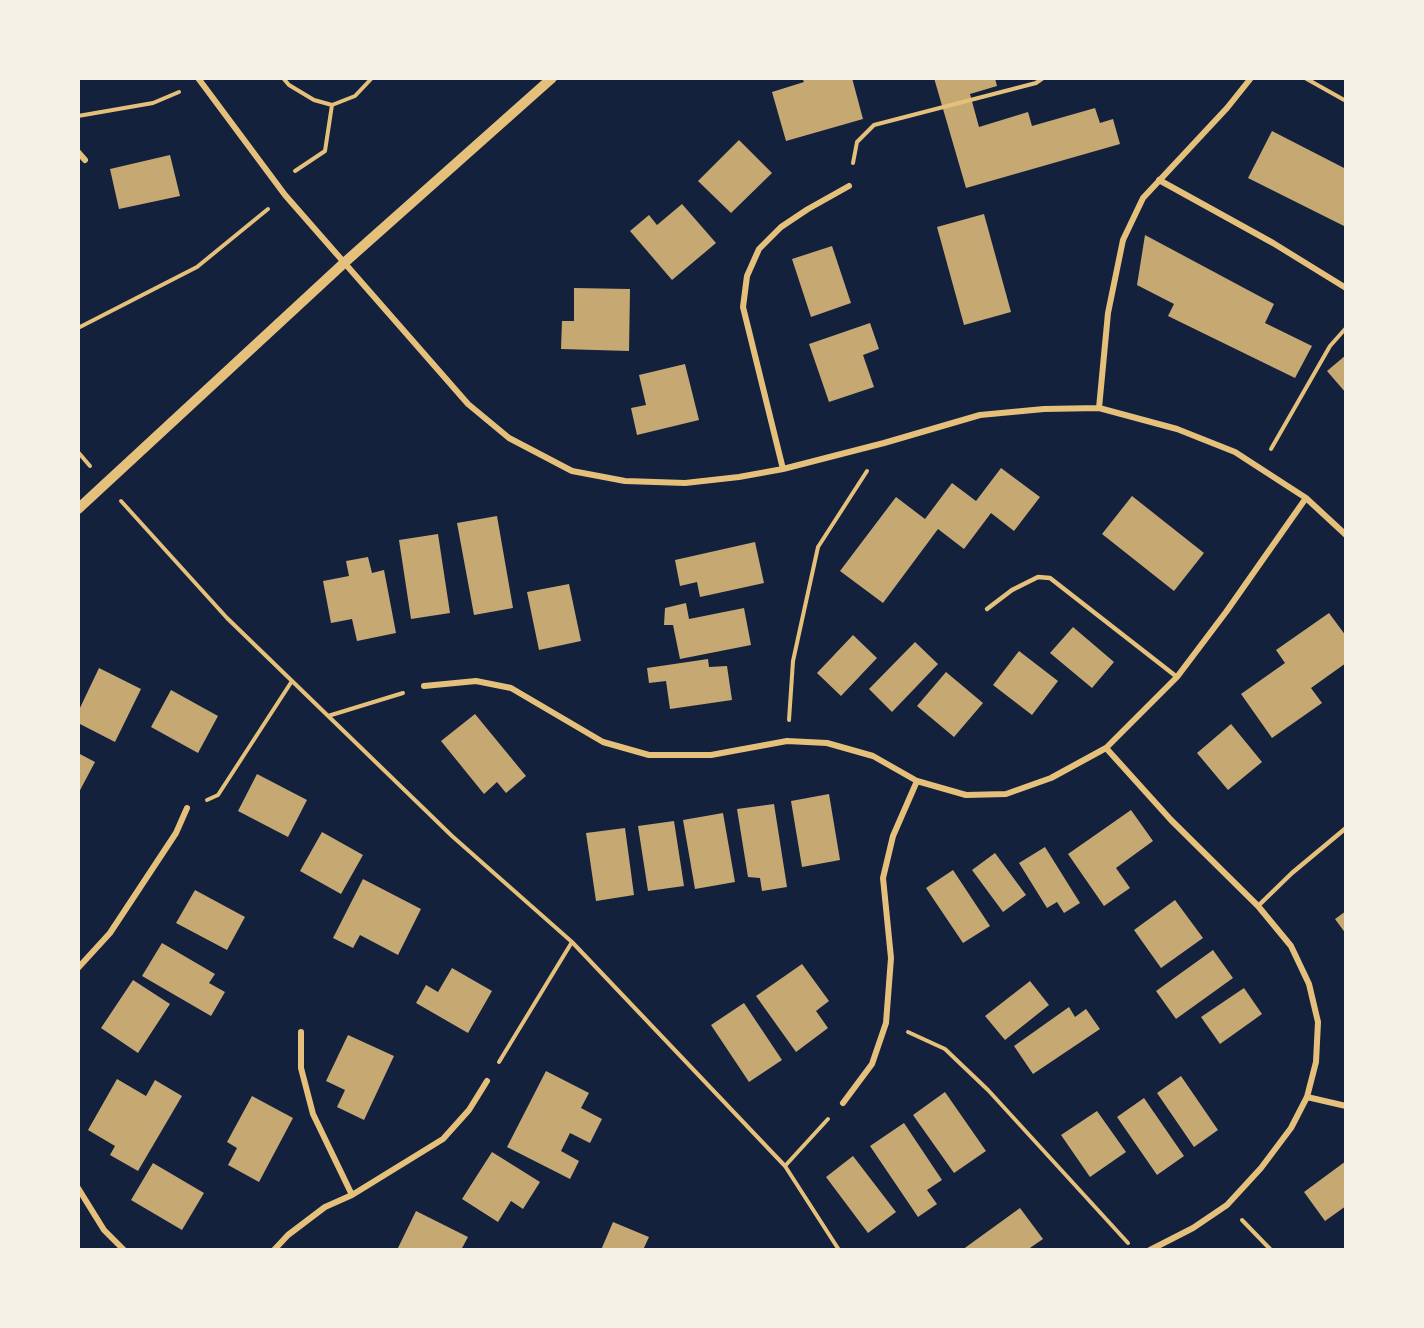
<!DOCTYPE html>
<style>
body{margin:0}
#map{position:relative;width:1424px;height:1328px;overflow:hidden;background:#14213d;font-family:Quicksand,sans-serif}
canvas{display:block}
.frame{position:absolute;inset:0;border:80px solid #f6f1e7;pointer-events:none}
</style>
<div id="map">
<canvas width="1424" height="1328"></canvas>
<div class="frame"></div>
</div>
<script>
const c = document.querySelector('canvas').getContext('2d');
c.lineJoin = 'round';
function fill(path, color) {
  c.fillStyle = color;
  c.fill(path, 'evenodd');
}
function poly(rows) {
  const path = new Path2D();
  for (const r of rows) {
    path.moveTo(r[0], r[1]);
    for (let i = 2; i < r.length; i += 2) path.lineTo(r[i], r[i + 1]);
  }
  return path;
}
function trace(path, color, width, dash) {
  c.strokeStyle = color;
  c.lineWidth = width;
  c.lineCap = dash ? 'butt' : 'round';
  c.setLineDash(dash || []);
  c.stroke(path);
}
const building = poly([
 [802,78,852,78,863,119,786,141,772,92,804,82],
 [934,78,995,78,997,86,970,94,979,127,1028,112,1032,126,1095,108,1100,123,1113,119,1120,144,966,188],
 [1272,131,1346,169,1346,227,1248,178],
 [739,140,772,173,731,213,698,181],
 [170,155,180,196,119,209,110,169],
 [682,204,716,243,672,280,630,231,649,215,657,225],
 [984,214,1011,312,964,325,937,227],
 [1145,235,1274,304,1265,323,1312,346,1295,378,1168,316,1174,304,1137,285],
 [832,246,851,303,811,317,792,259],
 [574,288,630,289,629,351,561,349,562,321,574,321],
 [870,323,879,349,863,355,874,387,829,402,809,344],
 [1346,355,1346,393,1327,371],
 [685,364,699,420,637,435,631,408,646,405,639,375],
 [1001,468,1040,497,1014,531,991,513,964,549,938,529,883,603,840,571,896,497,925,519,952,483,976,501],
 [1132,496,1204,553,1174,591,1102,534],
 [497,516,513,608,474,615,457,523],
 [438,534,450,613,411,619,399,540],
 [755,542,764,583,700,597,697,582,680,586,675,560],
 [368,557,372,573,384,570,396,633,357,641,352,619,331,623,323,581,349,576,346,561],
 [569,584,581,641,539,650,527,592],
 [686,603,689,619,744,608,751,645,680,659,673,625,664,625,665,608],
 [1329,613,1346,636,1346,663,1311,688,1322,703,1272,738,1241,694,1285,663,1276,650],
 [1073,627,1114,662,1092,688,1050,653],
 [853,635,877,658,841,696,817,673],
 [915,642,938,664,892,712,869,689],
 [1019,651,1058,681,1032,715,993,685],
 [708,659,709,667,727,666,732,700,670,709,666,681,649,683,647,668],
 [99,668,141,689,115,742,78,723,78,712],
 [946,672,983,703,954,737,917,706],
 [171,690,218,716,198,753,151,727],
 [475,714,526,776,506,793,497,782,484,794,441,741],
 [1231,724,1262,762,1228,790,1197,753],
 [78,753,95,762,78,794],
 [257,774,307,800,288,837,238,811],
 [829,794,840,860,802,867,791,801],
 [774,804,787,887,762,891,760,878,748,877,737,809],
 [1131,810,1153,841,1116,868,1130,888,1104,906,1068,854],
 [723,813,735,882,695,889,683,820],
 [674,821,684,886,648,891,638,826],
 [625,828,634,895,596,901,586,833],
 [322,832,363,855,341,894,300,871],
 [1045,847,1080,903,1064,913,1057,902,1047,908,1019,863],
 [995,853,1026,895,1003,912,972,870],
 [953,870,990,926,963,943,926,888],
 [363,879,421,909,398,955,360,935,353,948,333,938],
 [195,890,245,917,227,950,176,923],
 [1175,900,1203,938,1161,968,1134,930],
 [1346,911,1346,934,1335,919],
 [162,943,215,974,209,983,225,992,211,1016,142,976],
 [1213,950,1233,978,1176,1019,1156,991],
 [802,964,829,1001,816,1011,828,1028,796,1052,756,996],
 [452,968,492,991,468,1033,416,1003,426,985,438,992],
 [133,980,170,1004,138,1053,101,1028],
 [1030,981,1049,1005,1005,1040,985,1016],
 [1244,988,1262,1014,1220,1044,1201,1017],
 [744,1003,782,1060,749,1082,711,1025],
 [1069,1007,1075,1017,1086,1009,1100,1029,1033,1074,1014,1046],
 [348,1035,394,1056,364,1120,337,1107,345,1090,326,1081],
 [546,1071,589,1093,581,1108,602,1119,590,1143,570,1133,561,1151,579,1161,570,1179,507,1147],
 [1181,1076,1218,1130,1194,1147,1157,1093],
 [117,1079,146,1096,155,1080,182,1096,138,1171,110,1155,115,1146,88,1130],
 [945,1092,986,1151,954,1173,913,1115],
 [252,1096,293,1118,259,1182,228,1165,237,1148,227,1142],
 [1144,1098,1184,1156,1157,1175,1117,1117],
 [1097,1111,1126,1152,1090,1177,1061,1135],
 [904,1123,942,1180,927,1190,937,1204,918,1217,870,1146],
 [492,1152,540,1182,523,1209,511,1201,498,1222,462,1199],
 [853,1156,896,1212,868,1233,826,1177],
 [1346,1161,1346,1206,1325,1221,1304,1192],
 [153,1163,204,1193,182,1230,131,1200],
 [1020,1208,1043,1239,1027,1250,962,1250],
 [416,1211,468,1237,461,1250,397,1250],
 [613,1222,649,1237,643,1250,601,1250]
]);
const path = poly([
 [283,78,289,85,314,100,332,105,355,96,372,78],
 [1305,78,1346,101],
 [78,116,153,103,179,92],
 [853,163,857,142,874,125,1036,83,1043,78],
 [295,171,325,151,332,105],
 [78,328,197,267,268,209],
 [1271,449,1330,346,1346,328],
 [78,452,90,466],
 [121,501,227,618,452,836,572,942,785,1166,839,1250],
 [328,716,403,693],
 [789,720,793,661,818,547,867,471],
 [207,800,218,795,292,681],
 [908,1032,945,1049,988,1090,1128,1243],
 [499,1062,572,942],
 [785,1166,828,1119],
 [1242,1220,1271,1250]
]);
const service = poly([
 [987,609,1012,590,1038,577,1050,578,1177,677],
 [1258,906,1292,873,1346,828]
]);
const minor = poly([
 [198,78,285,195,468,404,509,438,572,471,625,481,685,483,739,477,783,469,884,443,980,415,1044,409,1099,408,1177,429,1235,452,1306,498,1346,535],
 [78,152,85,160],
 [1159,180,1273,243,1346,288],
 [1099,408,1108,313,1123,240,1143,198,1227,108,1251,78],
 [783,469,743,307,747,276,759,249,781,227,808,209,849,186],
 [424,686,476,681,511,688,603,742,649,755,711,755,787,741,827,743,873,756,917,781,966,795,1006,794,1051,778,1106,748,1177,677,1226,612,1306,498],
 [1106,748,1171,820,1258,906,1291,946,1309,984,1318,1022,1316,1062,1307,1097,1291,1128,1261,1168,1227,1205,1193,1228,1150,1250],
 [78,968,110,933,176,833,187,808],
 [301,1032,301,1068,313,1114,352,1195],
 [1307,1097,1346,1106],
 [843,1103,872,1064,886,1023,891,958,883,878,893,836,917,781],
 [78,1188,104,1230,124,1250],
 [274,1250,288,1235,325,1207,352,1195,443,1139,469,1110,487,1081]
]);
const tertiary = poly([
 [78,509,344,263,552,78]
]);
fill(building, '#c6a872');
trace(path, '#e5c07b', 4);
trace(service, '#e5c07b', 4.5);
trace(minor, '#e5c07b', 6);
trace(tertiary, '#e5c07b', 10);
</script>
